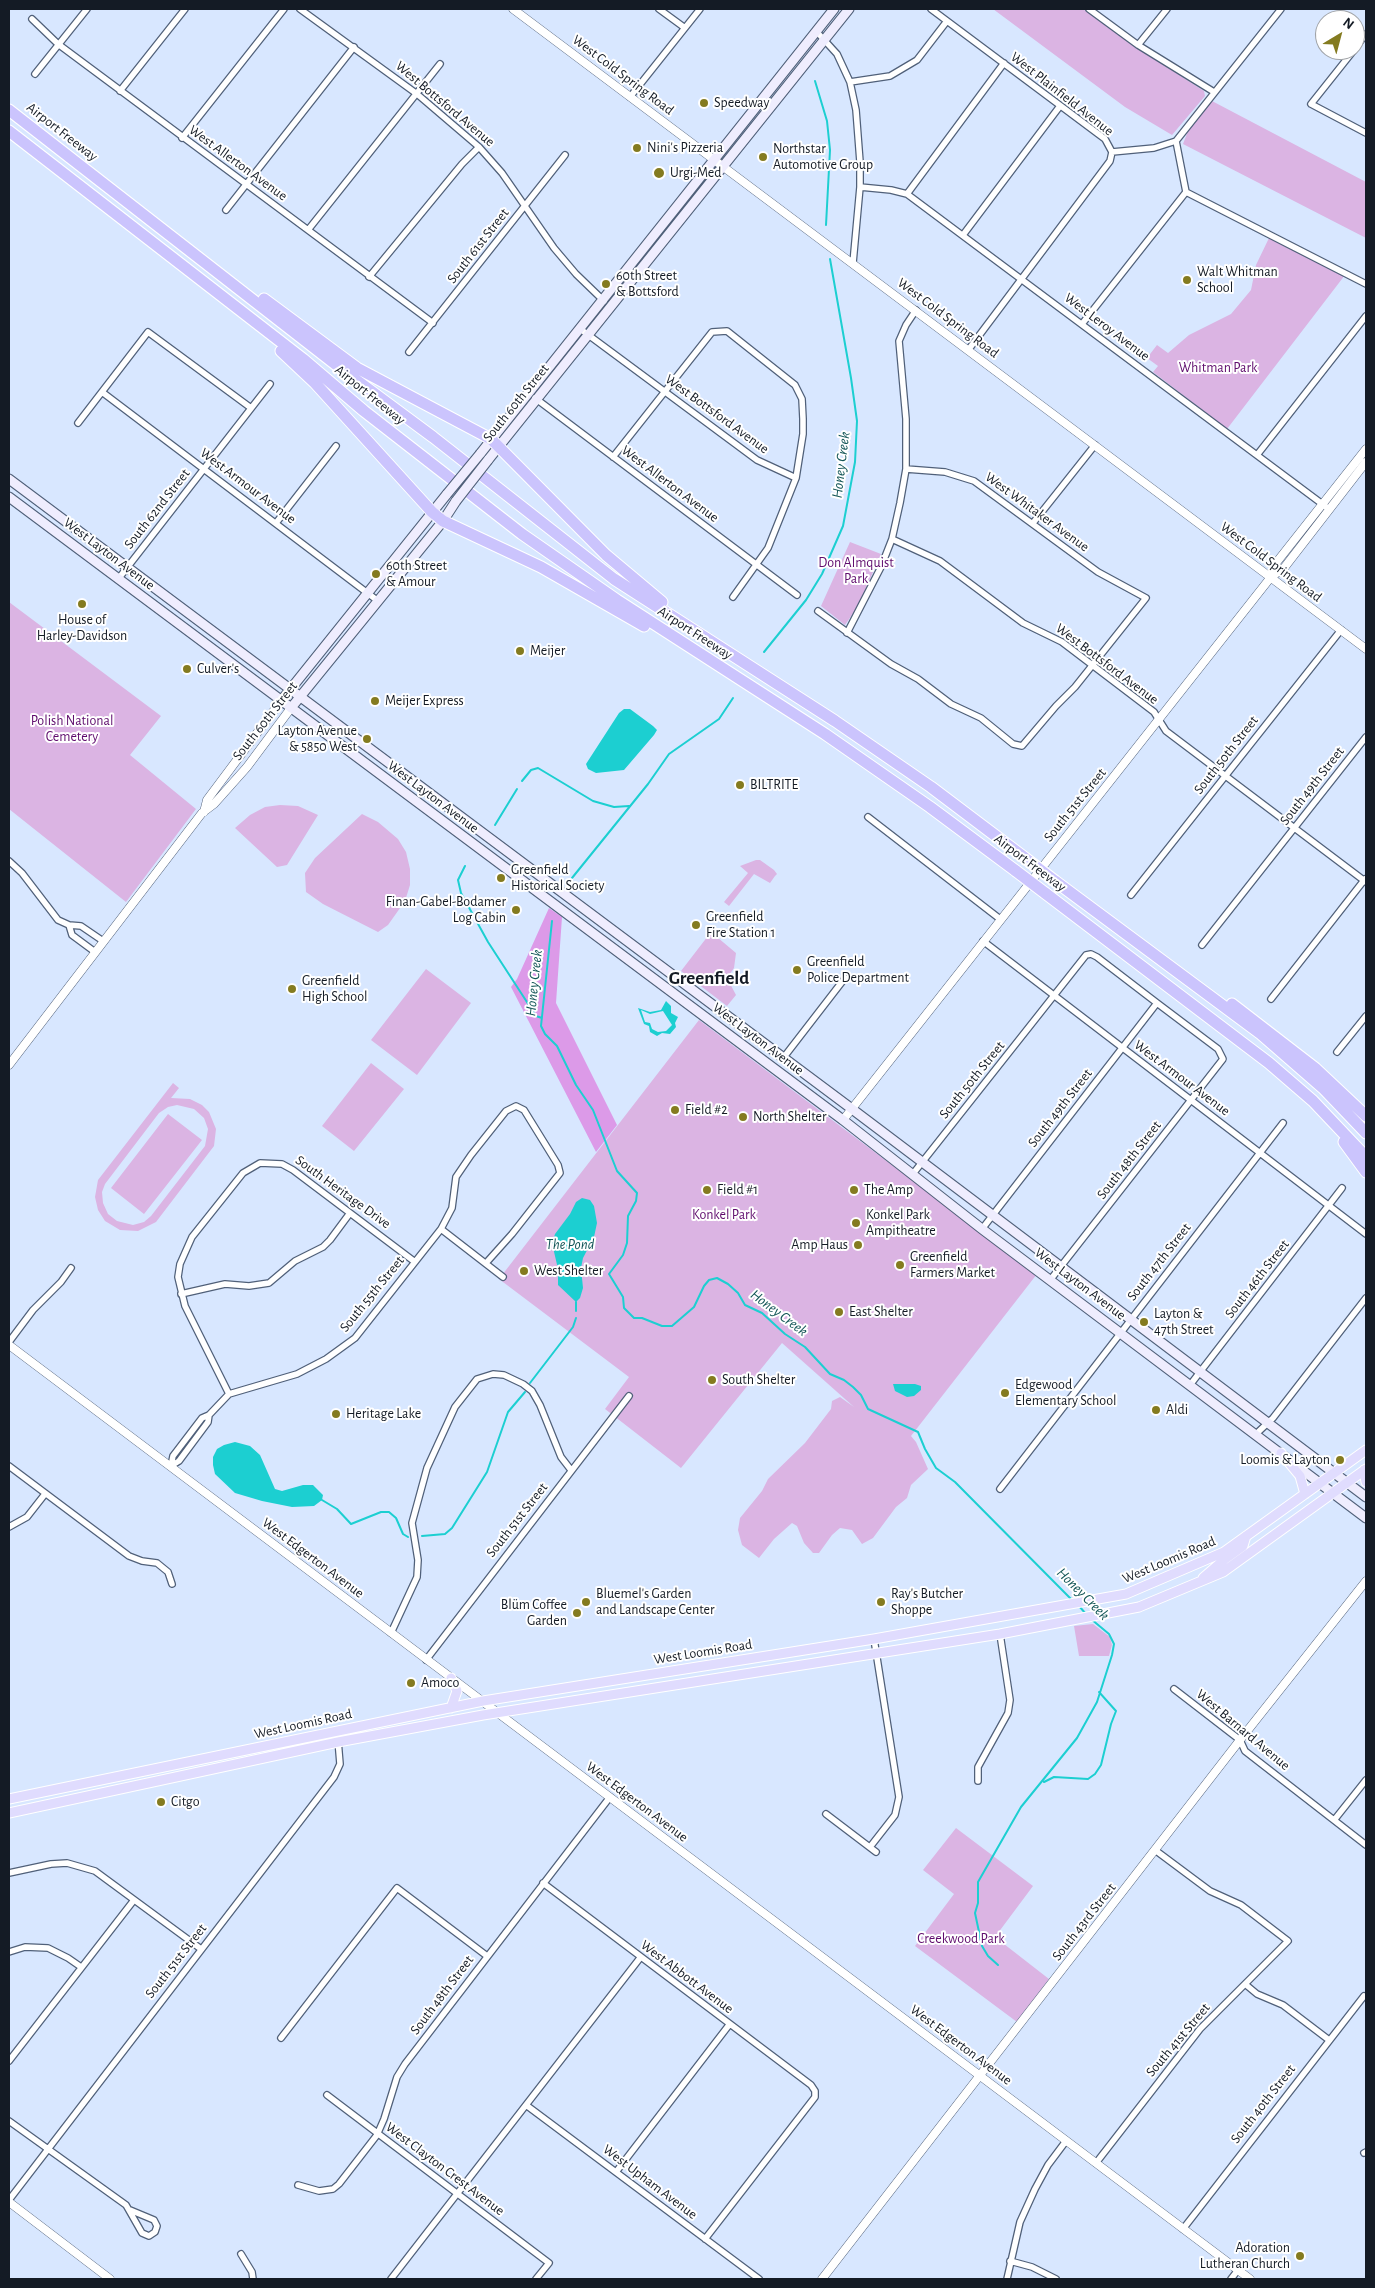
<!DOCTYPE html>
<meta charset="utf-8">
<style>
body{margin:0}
#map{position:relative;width:1375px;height:2288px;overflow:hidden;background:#d8e7ff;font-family:"Alegreya Sans",sans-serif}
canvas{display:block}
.frame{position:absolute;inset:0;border:10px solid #141b25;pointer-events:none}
.north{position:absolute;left:1315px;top:10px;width:50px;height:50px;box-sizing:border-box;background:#fff;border:1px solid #a1a4a8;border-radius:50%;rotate:37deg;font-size:14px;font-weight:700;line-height:20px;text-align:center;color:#141b25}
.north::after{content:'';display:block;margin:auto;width:18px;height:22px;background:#847b20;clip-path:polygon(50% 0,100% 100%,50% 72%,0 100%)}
</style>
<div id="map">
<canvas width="1375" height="2288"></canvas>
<div class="frame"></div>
<div class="north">N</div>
</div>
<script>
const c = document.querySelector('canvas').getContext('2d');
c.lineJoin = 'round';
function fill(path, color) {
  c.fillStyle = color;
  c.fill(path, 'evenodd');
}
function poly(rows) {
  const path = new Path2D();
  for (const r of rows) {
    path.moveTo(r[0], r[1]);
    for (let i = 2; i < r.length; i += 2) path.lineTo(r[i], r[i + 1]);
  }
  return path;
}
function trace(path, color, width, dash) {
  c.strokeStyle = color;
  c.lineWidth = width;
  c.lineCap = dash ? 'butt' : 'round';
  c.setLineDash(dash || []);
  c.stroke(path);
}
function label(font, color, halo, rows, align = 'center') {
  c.font = font + ' "Alegreya Sans",sans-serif';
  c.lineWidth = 4;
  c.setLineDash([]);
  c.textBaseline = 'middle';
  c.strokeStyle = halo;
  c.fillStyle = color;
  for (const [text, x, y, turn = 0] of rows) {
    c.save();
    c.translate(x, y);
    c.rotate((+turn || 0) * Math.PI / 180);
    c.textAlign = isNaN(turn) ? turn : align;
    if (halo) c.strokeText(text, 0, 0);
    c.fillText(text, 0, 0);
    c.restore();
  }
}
const green = poly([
 [993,9,1083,9,1128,42,1204,91,1205,96,1172,135,1125,107],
 [1212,101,1366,182,1366,238,1183,144,1188,131],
 [1269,238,1345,275,1227,429,1153,372,1158,366,1147,358,1157,345,1168,353,1189,335,1231,314,1251,290,1256,265],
 [850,542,881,554,858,606,845,625,821,606],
 [9,602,161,716,130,755,196,809,126,902,9,809],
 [280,805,298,806,318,815,287,865,277,867,235,828,250,815,265,807],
 [362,814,378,822,398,839,406,852,410,869,410,885,405,901,388,925,378,932,323,904,306,892,305,873,315,858],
 [756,860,760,860,774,870,777,874,775,876,770,883,754,874,729,906,724,902,748,873,740,866],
 [711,932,736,953,734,968,727,978,736,995,727,1006,681,971],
 [426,969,471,1003,417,1075,371,1040],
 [699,1020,1037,1274,911,1436,916,1442,928,1469,911,1485,907,1498,896,1507,873,1538,862,1544,852,1530,840,1528,832,1535,819,1553,813,1553,804,1543,797,1526,792,1523,774,1539,759,1558,742,1545,738,1530,740,1518,762,1491,768,1479,805,1443,831,1409,832,1401,840,1397,854,1407,782,1343,681,1468,605,1409,629,1377,499,1279],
 [371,1063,404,1089,354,1151,322,1126],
 [173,1083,179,1088,171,1098,190,1099,202,1105,209,1112,216,1129,214,1146,156,1222,138,1231,120,1230,105,1221,98,1210,95,1197,98,1180],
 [177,1105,194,1109,204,1118,208,1129,205,1146,151,1216,144,1222,133,1225,117,1221,108,1214,103,1203,102,1192,105,1184,159,1113,168,1107],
 [168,1114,202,1140,144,1214,111,1188],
 [1093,1624,1110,1637,1112,1645,1109,1656,1079,1656,1074,1626],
 [956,1828,1033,1886,995,1937,1049,1979,1017,2022,915,1946,954,1894,923,1870]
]);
const forest = poly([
 [549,908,562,917,556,1003,617,1125,596,1152,511,987,517,979]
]);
const water = poly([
 [624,709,630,709,653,726,657,730,654,735,624,770,596,773,588,769,586,764,619,713],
 [666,1001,671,1006,671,1013,678,1017,675,1023,676,1027,670,1034,662,1033,657,1036,650,1032,649,1026,644,1024,638,1008,650,1012,661,1010],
 [641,1010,650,1014,663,1011,672,1025,666,1031,658,1032,652,1029,650,1023,645,1022],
 [582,1198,590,1200,594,1206,597,1223,594,1237,583,1258,581,1268,583,1288,580,1298,576,1302,558,1285,558,1269,552,1243,555,1234,570,1214,576,1202],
 [893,1384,915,1384,921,1386,921,1390,914,1396,907,1397,895,1391],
 [235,1442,250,1446,260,1455,275,1489,282,1491,303,1485,313,1485,323,1495,322,1500,314,1506,292,1507,262,1501,235,1493,215,1474,213,1465,213,1457,217,1449,224,1445]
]);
const stream = poly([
 [815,81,827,121,830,150,826,225],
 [764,652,806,600,822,574,843,526,855,462,857,421,851,378,830,259],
 [522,781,531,770,538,768,593,801,614,807,629,806],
 [495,825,517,789],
 [465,866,458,880,461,893,488,942,536,1016,542,1018],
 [572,878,648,784,669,754,719,719,733,698],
 [552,921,541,1026,545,1034,557,1046,576,1085,593,1110,617,1171,637,1193,636,1201,628,1216,627,1243,623,1255,609,1274,623,1297,624,1308,634,1318,642,1318,662,1326,672,1326,694,1307,704,1286,709,1280,717,1278,728,1284,738,1293,745,1305,762,1313,785,1334,805,1347,830,1374,844,1380,853,1387,861,1395,868,1409,918,1432,925,1449,936,1468,955,1482,1072,1600],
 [576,1311,576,1302],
 [530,1383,573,1327,576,1318],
 [322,1500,337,1509,351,1524,381,1512,389,1512,396,1518,403,1534,408,1537],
 [422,1536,445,1534,452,1528,487,1472,508,1412,525,1392],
 [1079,1606,1086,1614],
 [1044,1782,1054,1777,1088,1779,1095,1774,1101,1765,1111,1724,1116,1711,1099,1692],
 [998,1965,988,1956,982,1946,975,1913,978,1903,978,1882,1021,1807,1077,1738,1097,1702,1112,1655,1114,1644,1109,1634,1091,1619]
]);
const minor = poly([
 [300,9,417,94,479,147,502,173,554,248,576,274,604,301],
 [659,9,685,28],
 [931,9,1105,139,1112,152,1154,148,1176,141],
 [1089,9,1138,45,1214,92],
 [32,19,58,44,433,323],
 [816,31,837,54,850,82,856,110,860,162,860,187,853,263],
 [1138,45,1167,9],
 [1355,48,1366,34],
 [1354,50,1311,104,1366,133],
 [35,74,87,9],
 [850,82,890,76,917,60,947,21],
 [120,91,185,9],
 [630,97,700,9],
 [182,138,284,9],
 [1176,141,1186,192,1366,284],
 [1176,141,1281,9],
 [860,187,891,190,907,194,1329,509],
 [907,194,1004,63],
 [226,210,354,47],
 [308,230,440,64],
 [963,235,1060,106],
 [369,277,462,164,479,147],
 [1082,324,1186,192],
 [579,328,757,460,796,478],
 [969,349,1110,161,1112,152],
 [409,352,565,155],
 [102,392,378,601],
 [535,398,797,595],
 [78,423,148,332,251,408],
 [1257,455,1366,316],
 [613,457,712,332,727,331,795,385,802,399,803,419,803,434,796,478,768,548,733,597],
 [276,523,336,446],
 [1033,523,1095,445],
 [892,539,940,561,1023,623,1062,642,1154,712,1166,731,1366,882],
 [119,578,270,384],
 [818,611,891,664,918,679,951,704,981,718,1013,744,1022,746,1056,706,1075,687,1146,598,1098,572,974,481,945,472,906,469],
 [847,633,881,567,892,539,900,503,906,469,906,419,899,341,906,325,916,310],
 [868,817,1000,919],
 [9,861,22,873,58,920,69,925,81,926,103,941],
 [1131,895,1341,630],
 [69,925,72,935,95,952],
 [983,941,1366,1234],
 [1202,945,1366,737],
 [1271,999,1365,879],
 [1337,1052,1366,1016],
 [784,1057,845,978],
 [912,1175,1086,955,1091,954,1097,957,1157,1003,1218,1049,1223,1059,1051,1279],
 [441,1229,503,1277],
 [982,1229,1157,1003],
 [181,1294,225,1284,249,1286,269,1283,295,1261,323,1247,330,1240,350,1213],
 [9,1342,33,1310,61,1282,71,1268],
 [1190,1385,1342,1188],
 [229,1394,185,1306,178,1277,180,1264,192,1237,243,1173,260,1163,282,1164,293,1170,415,1262],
 [1256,1434,1273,1418,1366,1298],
 [9,1466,129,1556,142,1561,157,1563,168,1572,172,1584],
 [171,1466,173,1456,202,1418,209,1415,229,1394,297,1374,326,1359,355,1338,441,1229,452,1208,456,1177,471,1155,506,1111,516,1106,524,1110,558,1165,560,1173,512,1234,486,1263],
 [171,1466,179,1461,208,1422,209,1415],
 [1000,1489,1283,1123],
 [9,1527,27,1517,45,1494],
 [391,1633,417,1577,418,1560,412,1523,427,1468,455,1407,477,1379,493,1374,504,1375,523,1384,532,1391,540,1405,561,1457,571,1470],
 [426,1660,629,1396],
 [1174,1689,1240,1740,1245,1751,1366,1845],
 [978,1781,978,1767,1008,1713,1010,1700,1000,1634],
 [826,1814,876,1852],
 [1335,1819,1366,1780],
 [870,1847,895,1815,899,1797,874,1639],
 [9,1873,51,1864,67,1863,95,1871,201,1949],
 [543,1883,811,2085,815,2091,815,2097,705,2239],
 [9,1952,25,1947,48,1948,68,1958,81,1967],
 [1245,1984,1257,1994,1283,2005,1329,2040],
 [281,2038,397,1888,487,1956],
 [9,2061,134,1900],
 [327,2095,549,2263,536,2279],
 [526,2105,759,2279],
 [9,2121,126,2205,142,2233,149,2236,155,2232,157,2226,154,2220,130,2210],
 [1364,2153,1366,2152],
 [1096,2163,1200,2029,1288,1941,1241,1905,1210,1891,1155,1850],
 [616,2172,729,2025],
 [298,2185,319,2191,333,2189,339,2184,377,2135,384,2119,397,2077,405,2064,610,1797],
 [9,2200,334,1777,340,1764,338,1740],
 [1183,2229,1364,1996],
 [241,2254,252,2272,253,2279],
 [1010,2261,1032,2267,1056,2279],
 [391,2279,640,1958],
 [1007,2279,1020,2222,1035,2189,1048,2165,1066,2141],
 [1231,2279,1238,2270]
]);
const tertiary = poly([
 [513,9,1366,649],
 [1271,577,1284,568,1366,462],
 [204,812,207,800,281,701],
 [9,1065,202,813,214,804,247,767,291,708],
 [843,1120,1271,577,1276,563,1366,449],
 [9,1345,1250,2279],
 [9,2202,110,2279],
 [822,2279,1240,1740,1366,1581]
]);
const secondary = poly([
 [480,454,834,9],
 [488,460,849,9],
 [9,479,852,1109,1366,1497],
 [9,497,843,1120,982,1229,1366,1518],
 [281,701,447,494],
 [291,708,443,521,456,501]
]);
const primary = poly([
 [1281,1453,1300,1476,1305,1494],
 [1364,1470,1366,1482],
 [1203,1578,1225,1559,1243,1546,1246,1536],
 [451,1708,457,1691,451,1678],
 [9,1799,483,1701,874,1639,1126,1594,1224,1552,1366,1450],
 [9,1813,338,1742,483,1715,1000,1634,1139,1607,1223,1572,1366,1469]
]);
const motorway = poly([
 [9,110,348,374,433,437,614,579,835,721,931,787,1025,858],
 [9,131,303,359,364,411,522,534,617,600,825,734,930,807,1016,871],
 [264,299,357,368,491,439,606,555,662,602],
 [281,351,315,383,432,512,443,521,541,567,644,626],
 [1055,881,1261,1034,1323,1088,1366,1133],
 [1045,893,1269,1063,1313,1101,1366,1157],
 [1232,1004,1315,1068,1366,1116],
 [1344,1142,1366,1172]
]);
const secondaryBridge = poly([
 [447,494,480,454],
 [456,501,488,460]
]);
const motorwayBridge = poly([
 [1025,858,1055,881],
 [1016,871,1045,893]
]);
const markers = [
 [704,103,5,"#847b20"],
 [637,148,5,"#847b20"],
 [763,157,5,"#847b20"],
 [659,173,6,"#847b20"],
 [1187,280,5,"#847b20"],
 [606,284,5,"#847b20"],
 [376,574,5,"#847b20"],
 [82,604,5,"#847b20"],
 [520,651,5,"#847b20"],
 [187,669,5,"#847b20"],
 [375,701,5,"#847b20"],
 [367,739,5,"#847b20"],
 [740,785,5,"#847b20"],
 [501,878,5,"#847b20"],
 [516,910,5,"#847b20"],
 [696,925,5,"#847b20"],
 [797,970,5,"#847b20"],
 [292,989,5,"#847b20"],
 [675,1110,5,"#847b20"],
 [743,1117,5,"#847b20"],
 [707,1190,5,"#847b20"],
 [854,1190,5,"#847b20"],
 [856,1223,5,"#847b20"],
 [858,1245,5,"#847b20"],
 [900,1265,5,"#847b20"],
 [524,1271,5,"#847b20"],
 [839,1312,5,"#847b20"],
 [1144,1322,5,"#847b20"],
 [712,1380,5,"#847b20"],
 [1005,1393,5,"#847b20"],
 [1156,1410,5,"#847b20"],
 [336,1414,5,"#847b20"],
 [1340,1460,5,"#847b20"],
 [586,1602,5,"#847b20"],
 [881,1602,5,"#847b20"],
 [577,1613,5,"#847b20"],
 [411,1683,5,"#847b20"],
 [161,1802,5,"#847b20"],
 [1300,2256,5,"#847b20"]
];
const streetNames = [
 ["West Cold Spring Road",623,75,37],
 ["West Plainfield Avenue",1062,94,38],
 ["West Bottsford Avenue",445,104,40],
 ["Airport Freeway",62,132,38],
 ["West Allerton Avenue",238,163,36],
 ["South 61st Street",478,246,-52],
 ["West Cold Spring Road",948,318,37],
 ["West Leroy Avenue",1107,327,37],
 ["Airport Freeway",370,395,39],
 ["South 60th Street",516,403,-51],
 ["West Bottsford Avenue",717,414,36],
 ["West Allerton Avenue",670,484,37],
 ["West Armour Avenue",248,486,37],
 ["South 62nd Street",157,509,-52],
 ["West Whitaker Avenue",1037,512,36],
 ["West Layton Avenue",109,554,37],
 ["West Cold Spring Road",1271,562,37],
 ["Airport Freeway",695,633,33],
 ["West Bottsford Avenue",1107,664,37],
 ["South 60th Street",265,721,-52],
 ["South 50th Street",1226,755,-52],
 ["South 49th Street",1312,786,-52],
 ["West Layton Avenue",433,797,37],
 ["South 51st Street",1075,805,-51],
 ["Airport Freeway",1030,863,37],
 ["West Layton Avenue",758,1039,37],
 ["West Armour Avenue",1182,1078,37],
 ["South 50th Street",972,1080,-51],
 ["South 49th Street",1060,1108,-52],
 ["South 48th Street",1129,1160,-52],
 ["South Heritage Drive",343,1192,36],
 ["South 47th Street",1159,1262,-52],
 ["South 46th Street",1257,1279,-52],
 ["West Layton Avenue",1080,1284,37],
 ["South 55th Street",372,1294,-51],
 ["South 51st Street",517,1520,-52],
 ["West Edgerton Avenue",313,1558,37],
 ["West Loomis Road",1169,1560,-23],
 ["West Loomis Road",703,1652,-9],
 ["West Loomis Road",303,1724,-12],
 ["West Barnard Avenue",1243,1730,40],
 ["West Edgerton Avenue",637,1802,37],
 ["South 43rd Street",1084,1922,-52],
 ["South 51st Street",176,1961,-52],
 ["West Abbott Avenue",687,1977,37],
 ["South 48th Street",442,1995,-53],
 ["South 41st Street",1178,2040,-50],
 ["West Edgerton Avenue",961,2045,37],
 ["South 40th Street",1263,2104,-52],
 ["West Clayton Crest Avenue",445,2169,37],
 ["West Upham Avenue",650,2182,37]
];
const poiNames = [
 ["Speedway",714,103],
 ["Nini's Pizzeria",647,148],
 ["Northstar",773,149],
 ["Automotive Group",773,165],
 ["Urgi-Med",670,173],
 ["Walt Whitman",1197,272],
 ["School",1197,288],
 ["60th Street",616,276],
 ["& Bottsford",616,292],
 ["60th Street",386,566],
 ["& Amour",386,582],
 ["House of",82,620,"center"],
 ["Harley-Davidson",82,636,"center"],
 ["Meijer",530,651],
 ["Culver's",197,669],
 ["Meijer Express",385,701],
 ["Layton Avenue",357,731,"right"],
 ["& 5850 West",357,747,"right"],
 ["BILTRITE",750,785],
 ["Greenfield",511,870],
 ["Historical Society",511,886],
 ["Finan-Gabel-Bodamer",506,902,"right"],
 ["Log Cabin",506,918,"right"],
 ["Greenfield",706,917],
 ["Fire Station 1",706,933],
 ["Greenfield",807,962],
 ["Police Department",807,978],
 ["Greenfield",302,981],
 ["High School",302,997],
 ["Field #2",685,1110],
 ["North Shelter",753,1117],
 ["Field #1",717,1190],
 ["The Amp",864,1190],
 ["Konkel Park",866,1215],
 ["Ampitheatre",866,1231],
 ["Amp Haus",848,1245,"right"],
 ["Greenfield",910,1257],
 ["Farmers Market",910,1273],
 ["West Shelter",534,1271],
 ["East Shelter",849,1312],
 ["Layton &",1154,1314],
 ["47th Street",1154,1330],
 ["South Shelter",722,1380],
 ["Edgewood",1015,1385],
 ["Elementary School",1015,1401],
 ["Aldi",1166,1410],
 ["Heritage Lake",346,1414],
 ["Loomis & Layton",1330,1460,"right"],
 ["Bluemel's Garden",596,1594],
 ["and Landscape Center",596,1610],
 ["Ray's Butcher",891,1594],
 ["Shoppe",891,1610],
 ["Blüm Coffee",567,1605,"right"],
 ["Garden",567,1621,"right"],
 ["Amoco",421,1683],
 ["Citgo",171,1802],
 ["Adoration",1290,2248,"right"],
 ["Lutheran Church",1290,2264,"right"]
];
const parkNames = [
 ["Whitman Park",1218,368],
 ["Don Almquist",856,563],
 ["Park",856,579],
 ["Polish National",72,721],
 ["Cemetery",72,737],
 ["Konkel Park",724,1215],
 ["Creekwood Park",961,1939]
];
const waterNames = [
 ["Honey Creek",841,465,-83],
 ["Honey Creek",534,983,-84],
 ["The Pond",570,1244],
 ["Honey Creek",779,1313,37],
 ["Honey Creek",1083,1594,45]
];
const districtNames = [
 ["Greenfield",709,978]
];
fill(green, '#dbb4e3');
fill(forest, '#dc9ae8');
fill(water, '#1ccfd1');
trace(stream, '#1ccfd1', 2);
trace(minor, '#506079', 8);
trace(tertiary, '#506079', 9);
trace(secondary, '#506079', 11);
trace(primary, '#fff', 11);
trace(motorway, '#fff', 13);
trace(minor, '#fff', 5.5);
trace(tertiary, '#fff', 8);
trace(secondary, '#efedfe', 9);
trace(primary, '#e0dcfe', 9);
trace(motorway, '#cbc4fd', 11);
trace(secondaryBridge, '#506079', 11, []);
trace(motorwayBridge, '#fff', 13, []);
trace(secondaryBridge, '#efedfe', 9);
trace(motorwayBridge, '#cbc4fd', 11);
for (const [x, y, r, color] of markers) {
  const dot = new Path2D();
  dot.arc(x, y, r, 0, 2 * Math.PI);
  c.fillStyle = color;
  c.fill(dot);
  trace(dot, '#fff', 2);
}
label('14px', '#141b25', '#fff', streetNames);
label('14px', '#141b25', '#fff', poiNames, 'left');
label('14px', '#5f0c6d', '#fff', parkNames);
label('italic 15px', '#125556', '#fff', waterNames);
label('bold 19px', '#141b25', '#fff', districtNames);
</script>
